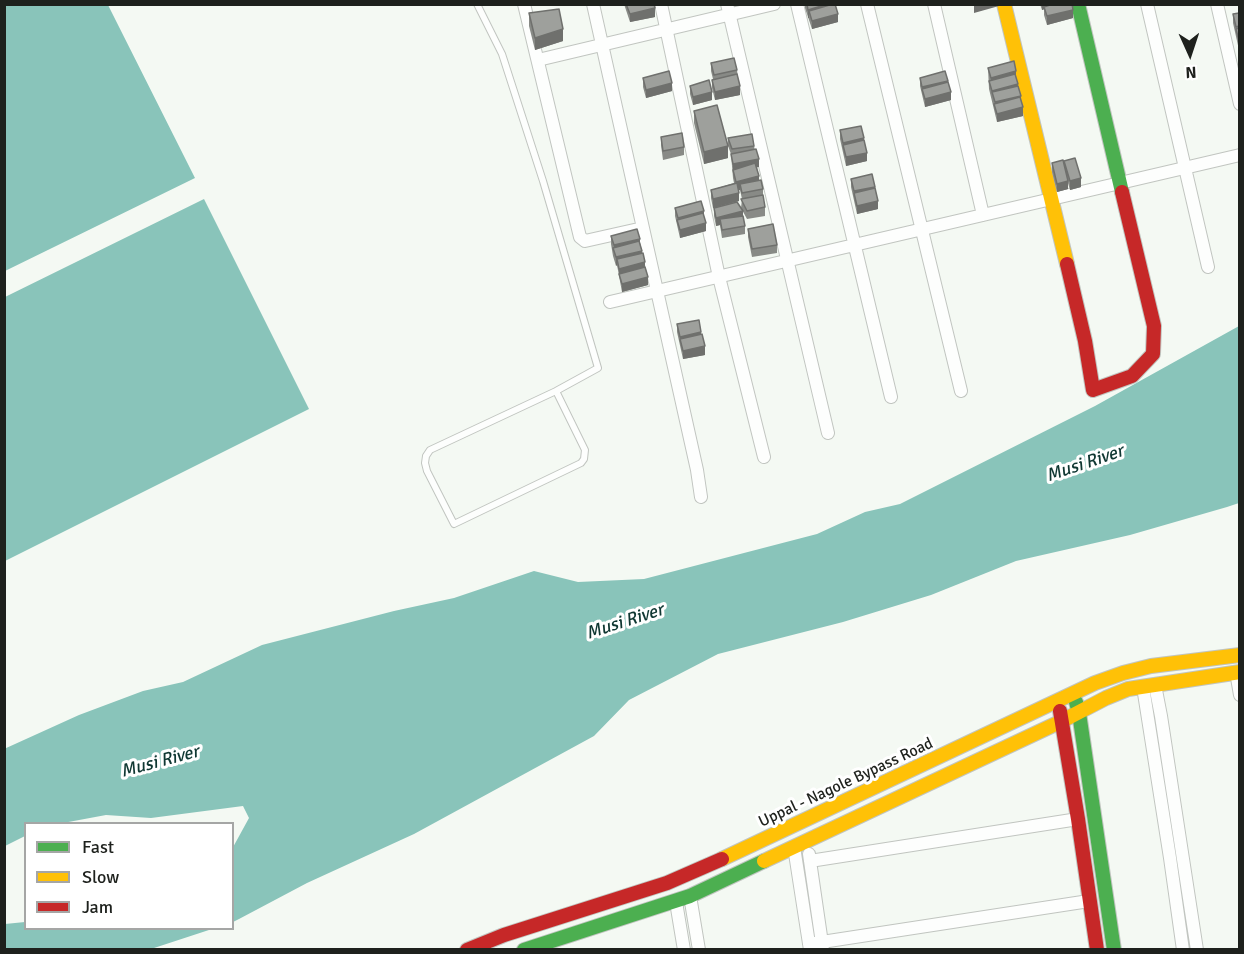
<!DOCTYPE html>
<style>
body{margin:0}
#map{position:relative;width:1244px;height:954px;overflow:hidden;background:#f4f9f3;font-family:Signika,sans-serif}
canvas{display:block}
.frame{position:absolute;inset:0;border:6px solid #1e211d;pointer-events:none}
.legend{position:absolute;left:24px;top:822px;width:210px;height:108px;box-sizing:border-box;background:#fff;border:2px solid #a5a6a5;margin:0;padding:8px 10px;list-style:none;font-size:18px;color:#1e211d}
.legend li{display:flex;align-items:center;gap:12px;height:30px}
.legend b{width:30px;border:2px solid #a5a6a5}
.north{position:absolute;left:1160px;top:24px;width:60px;height:60px;-webkit-text-stroke:4px #fff;paint-order:stroke;rotate:177deg;font-size:16px;font-weight:700;line-height:24px;text-align:center;color:#1e211d}
.north::after{content:'';display:block;margin:auto;width:21px;height:27px;background:#1e211d;clip-path:polygon(50% 0,100% 100%,50% 72%,0 100%)}
</style>
<div id="map">
<canvas width="1244" height="954"></canvas>
<div class="frame"></div>
<ul class="legend">
<li><b style="height:8px;background:#4caf50"></b>Fast</li>
<li><b style="height:8px;background:#ffc107"></b>Slow</li>
<li><b style="height:8px;background:#c62828"></b>Jam</li>
</ul>
<div class="north">N</div>
</div>
<script>
const c = document.querySelector('canvas').getContext('2d');
c.lineJoin = 'round';
function fill(path, color) {
  c.fillStyle = color;
  c.fill(path, 'evenodd');
}
function poly(rows) {
  const path = new Path2D();
  for (const r of rows) {
    path.moveTo(r[0], r[1]);
    for (let i = 2; i < r.length; i += 2) path.lineTo(r[i], r[i + 1]);
  }
  return path;
}
function trace(path, color, width, dash) {
  c.strokeStyle = color;
  c.lineWidth = width;
  c.lineCap = dash ? 'butt' : 'round';
  c.setLineDash(dash || []);
  c.stroke(path);
}
function label(font, color, halo, rows, align = 'center') {
  c.font = font + ' Signika,sans-serif';
  c.lineWidth = 6;
  c.setLineDash([]);
  c.textBaseline = 'middle';
  c.strokeStyle = halo;
  c.fillStyle = color;
  for (const [text, x, y, turn = 0] of rows) {
    c.save();
    c.translate(x, y);
    c.rotate((+turn || 0) * Math.PI / 180);
    c.textAlign = isNaN(turn) ? turn : align;
    if (halo) c.strokeText(text, 0, 0);
    c.fillText(text, 0, 0);
    c.restore();
  }
}
const water = poly([
 [5,4,108,5,195,178,5,271],
 [204,199,309,409,5,561,5,297],
 [1239,326,1239,503,1227,507,1130,535,1016,561,931,595,843,622,718,654,629,700,594,736,414,834,307,883,239,919,233,922,232,849,249,818,243,806,151,818,106,815,63,823,26,824,25,836,5,846,4,749,79,715,143,691,183,682,262,645,394,611,454,598,534,571,578,582,644,579,817,534,865,512,900,504,1095,406],
 [25,922,26,928,212,929,151,949,5,949,5,924]
]);
const lane = poly([
 [477,4,502,54,543,181,598,368,556,391,430,450,426,456,425,463,427,471,454,524,581,463,584,459,585,450,556,391]
]);
const street = poly([
 [524,4,580,237,585,241,643,228],
 [593,4,697,470,701,497],
 [661,4,719,277,764,457],
 [727,4,828,433],
 [797,4,891,397],
 [867,4,961,391],
 [934,4,983,215],
 [1147,4,1208,267],
 [1217,4,1240,104],
 [538,60,774,4],
 [610,302,1240,155],
 [1236,672,1240,695],
 [1155,685,1161,716,1197,950],
 [1143,687,1170,858,1183,950],
 [794,847,810,950],
 [809,854,823,950],
 [810,861,1078,819],
 [690,896,699,950],
 [676,902,684,950],
 [809,944,1089,901]
]);
const fast = poly([
 [1078,4,1122,192],
 [1076,702,1079,713,1114,950],
 [524,950,690,896,764,861]
]);
const slow = poly([
 [1004,4,1067,264],
 [722,859,1095,683,1123,673,1151,666,1240,655],
 [764,861,1062,721,1106,698,1128,689,1240,672]
]);
const jam = poly([
 [1067,264,1085,341,1093,390,1132,376,1153,354,1154,326,1122,192],
 [1060,711,1078,819,1097,950],
 [467,950,504,935,667,883,722,859]
]);
const wall = poly([
 [624,4,654,4,655,17,630,22],
 [805,4,835,4,838,22,812,29,805,8],
 [1040,4,1072,4,1073,18,1047,25,1044,15,1044,9,1042,10],
 [529,13,563,41,535,50,529,26],
 [1239,13,1239,50,1233,23,1233,14],
 [711,63,737,70,740,95,715,100,712,88,712,80,713,79,711,71],
 [988,68,1016,79,1021,100,1023,116,997,122,989,89],
 [643,78,672,91,646,98,643,87],
 [920,78,948,82,951,100,925,107,920,86],
 [690,86,712,100,693,105,690,94],
 [694,111,728,145,728,138,754,146,754,149,759,167,757,167,759,180,763,189,763,195,765,207,765,216,747,219,741,208,742,199,740,190,739,190,739,201,713,208,711,198,711,190,734,183,733,178,731,154,728,146,728,158,704,164,694,123],
 [840,130,864,140,867,161,846,166,840,139],
 [661,137,684,147,684,155,663,160,661,145],
 [1064,161,1081,187,1070,190,1068,183,1068,189,1057,192,1052,172,1052,163,1064,167],
 [851,179,875,189,878,209,857,214,851,187],
 [675,208,704,216,706,231,680,238,675,216],
 [714,208,743,216,745,226,745,234,722,238,720,225,716,226,714,216],
 [748,229,777,245,777,253,752,257,748,237],
 [611,236,640,243,645,267,648,285,622,292,617,265,616,266,613,256,611,244],
 [677,324,701,334,705,355,683,359,677,332]
]);
const shadedWall = poly([
 [828,4,834,4,809,11,809,18,808,18,808,10],
 [975,4,999,4,999,6,974,13,974,5],
 [1042,4,1062,4,1042,10],
 [655,8,655,17,630,22,630,14],
 [1073,10,1073,18,1047,25,1047,16],
 [838,14,838,22,812,29,812,21],
 [563,29,563,41,535,50,535,38],
 [1016,71,1016,79,991,86,991,78],
 [948,81,948,89,922,89,922,96,922,87],
 [672,83,672,91,646,98,646,90],
 [1018,84,1018,92,992,92,992,99,992,91],
 [740,86,740,95,715,100,715,92],
 [712,92,712,100,693,105,693,97],
 [951,92,951,100,925,107,925,99],
 [1021,96,1021,104,995,107,995,102],
 [1023,107,1023,116,997,122,997,114],
 [864,138,864,147,843,145,843,151,843,143],
 [728,146,728,158,704,164,704,152],
 [867,153,867,161,846,166,846,157],
 [759,159,759,167,733,172,733,164],
 [759,176,759,184,740,184,740,190,736,191,736,182],
 [1081,178,1081,187,1070,190,1070,181],
 [1068,181,1068,189,1057,192,1057,184],
 [875,187,875,195,854,193,854,200,854,191],
 [739,193,739,201,713,208,713,199],
 [878,201,878,209,857,214,857,206],
 [704,211,704,219,678,223,678,218],
 [743,211,743,219,720,219,720,225,716,226,716,218],
 [706,223,706,231,680,238,680,230],
 [640,239,640,247,614,250,614,245],
 [642,251,642,259,617,259,617,265,616,266,616,257],
 [645,262,645,271,619,274,619,269],
 [648,277,648,285,622,292,622,284],
 [701,332,701,340,680,339,680,345,680,337],
 [705,346,705,355,683,359,683,351]
]);
const building = poly([
 [626,4,654,4,655,8,630,14,626,4],
 [807,4,828,4,808,10,807,4],
 [833,4,835,4,838,14,812,21,809,11,833,4],
 [1053,4,1072,4,1073,10,1047,16,1044,7,1053,4],
 [559,9,563,29,535,38,529,13,559,9],
 [1239,13,1239,26,1236,27,1233,14,1239,13],
 [1239,28,1239,41,1236,29,1239,28],
 [734,58,737,70,714,75,711,63,734,58],
 [1014,61,1016,71,991,78,988,68,1014,61],
 [669,71,672,83,646,90,643,78,669,71],
 [945,71,948,81,922,87,920,78,945,71],
 [737,74,740,86,715,92,712,80,737,74],
 [1015,74,1018,84,992,91,989,81,1015,74],
 [709,80,712,92,693,97,690,86,709,80],
 [948,82,951,92,925,99,922,89,948,82],
 [1018,86,1021,96,995,102,992,92,1018,86],
 [1020,97,1023,107,997,114,994,104,1020,97],
 [717,105,728,146,704,152,694,111,717,105],
 [861,126,864,138,843,143,840,130,861,126],
 [682,133,684,147,663,151,661,137,682,133],
 [752,134,754,146,732,149,728,138,752,134],
 [864,140,867,153,846,157,843,145,864,140],
 [756,149,759,159,733,164,731,154,756,149],
 [1075,158,1081,178,1070,181,1064,161,1075,158],
 [1063,160,1068,181,1057,184,1052,163,1063,160],
 [755,163,759,176,736,182,733,170,755,163],
 [872,174,875,187,854,191,851,179,872,174],
 [761,180,763,189,742,193,740,184,761,180],
 [737,183,739,193,713,199,711,190,737,183],
 [875,188,878,201,857,206,854,193,875,188],
 [763,195,765,207,747,211,741,199,763,195],
 [701,201,704,211,678,218,675,208,701,201],
 [737,202,743,211,716,218,714,208,737,202],
 [703,213,706,223,680,230,677,220,703,213],
 [743,216,745,226,722,230,720,219,743,216],
 [773,224,777,245,752,249,748,229,773,224],
 [637,229,640,239,614,245,611,236,637,229],
 [639,241,642,251,616,257,613,248,639,241],
 [643,253,645,262,619,269,617,259,643,253],
 [645,267,648,277,622,284,619,274,645,267],
 [699,320,701,332,680,337,677,324,699,320],
 [702,334,705,346,683,351,680,339,702,334]
]);
const streetNames = [
 ["Uppal - Nagole Bypass Road",846,783,-25]
];
const waterNames = [
 ["Musi River",1085,464,-19],
 ["Musi River",625,622,-18],
 ["Musi River",160,762,-15]
];
fill(water, '#89c4ba');
trace(lane, '#c1c5c0', 8);
trace(street, '#c1c5c0', 14);
trace(fast, '#c1c5c0', 16);
trace(slow, '#c1c5c0', 16);
trace(jam, '#c1c5c0', 16);
trace(lane, '#fdfefd', 6);
trace(street, '#fdfefd', 12);
trace(fast, '#4caf50', 14);
trace(slow, '#ffc107', 14);
trace(jam, '#c62828', 14);
fill(wall, '#888a86');
fill(shadedWall, '#6f706d');
fill(building, '#9ea09c');
trace(building, '#6f706d', 1.5);
label('16px', '#1e211d', '#fff', streetNames);
label('italic 18px', '#0f3732', '#fff', waterNames);
</script>
